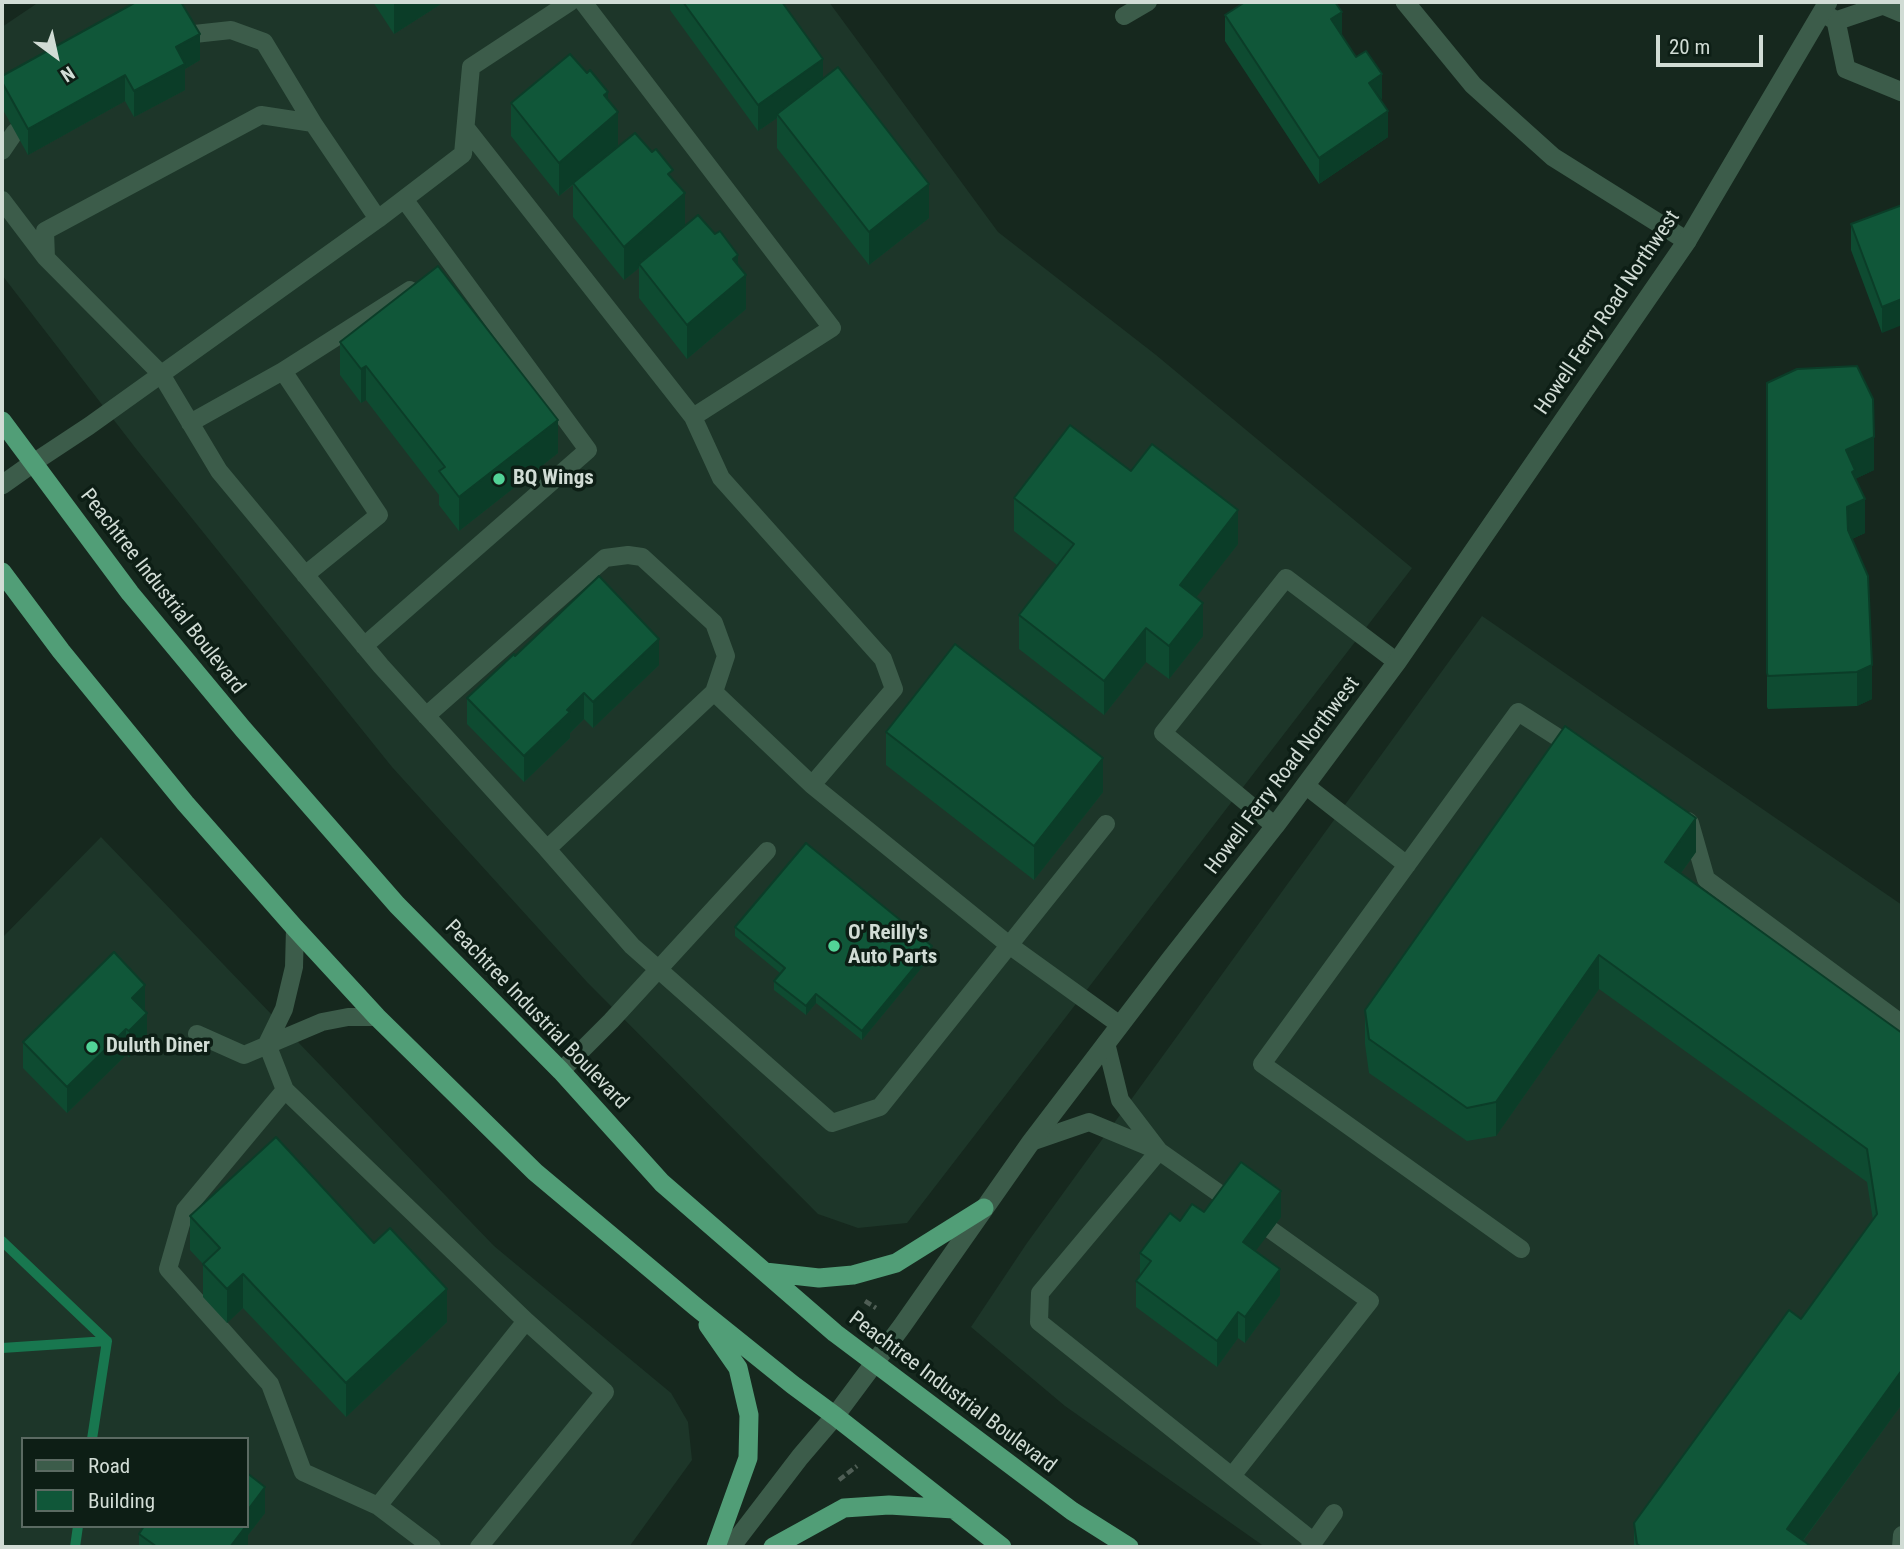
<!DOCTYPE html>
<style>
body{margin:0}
#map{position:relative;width:1904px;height:1549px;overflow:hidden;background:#16281e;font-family:"Roboto Condensed",sans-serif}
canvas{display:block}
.frame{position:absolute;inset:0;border:4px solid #d1dcd5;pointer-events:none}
.legend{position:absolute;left:21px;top:1437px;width:228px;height:91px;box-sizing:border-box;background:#0d1e15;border:2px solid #5b6a62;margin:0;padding:9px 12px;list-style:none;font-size:21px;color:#d1dcd5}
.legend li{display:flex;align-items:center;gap:14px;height:35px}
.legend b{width:35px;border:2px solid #5b6a62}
.north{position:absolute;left:21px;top:21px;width:70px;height:70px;-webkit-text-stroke:5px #0d1e15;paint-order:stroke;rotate:147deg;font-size:19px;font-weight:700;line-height:28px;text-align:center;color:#d1dcd5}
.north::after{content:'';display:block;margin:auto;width:24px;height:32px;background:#d1dcd5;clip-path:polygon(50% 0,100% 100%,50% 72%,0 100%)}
.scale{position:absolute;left:1656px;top:35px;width:107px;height:32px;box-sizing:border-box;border:4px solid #d1dcd5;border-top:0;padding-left:9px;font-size:21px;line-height:24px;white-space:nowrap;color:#d1dcd5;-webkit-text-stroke:5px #0d1e15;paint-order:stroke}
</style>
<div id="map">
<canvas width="1904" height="1549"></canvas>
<div class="frame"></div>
<ul class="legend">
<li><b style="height:9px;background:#3c5c4a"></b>Road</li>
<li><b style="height:19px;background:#105739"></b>Building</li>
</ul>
<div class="north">N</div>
<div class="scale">20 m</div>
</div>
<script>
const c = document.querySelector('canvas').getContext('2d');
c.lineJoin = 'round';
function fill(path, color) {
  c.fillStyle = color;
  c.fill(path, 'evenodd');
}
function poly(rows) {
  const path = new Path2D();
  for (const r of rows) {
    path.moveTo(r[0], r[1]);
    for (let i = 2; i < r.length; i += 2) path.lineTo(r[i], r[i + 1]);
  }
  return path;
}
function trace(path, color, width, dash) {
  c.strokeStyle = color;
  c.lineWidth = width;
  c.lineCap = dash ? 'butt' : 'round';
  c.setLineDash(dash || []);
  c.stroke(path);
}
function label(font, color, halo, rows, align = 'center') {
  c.font = font + ' "Roboto Condensed",sans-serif';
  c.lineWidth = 7;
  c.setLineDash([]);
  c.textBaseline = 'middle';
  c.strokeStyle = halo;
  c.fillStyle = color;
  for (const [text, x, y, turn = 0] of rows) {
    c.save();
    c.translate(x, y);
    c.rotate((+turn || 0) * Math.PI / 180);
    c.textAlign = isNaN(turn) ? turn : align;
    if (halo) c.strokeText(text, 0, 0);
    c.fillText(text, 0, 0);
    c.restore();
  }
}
const built = poly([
 [39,2,829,2,998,232,1156,355,1412,568,907,1223,858,1228,818,1214,587,982,392,767,137,450,2,275,2,27],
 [1482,616,1902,905,1902,1547,1265,1547,1065,1406,971,1327,1027,1243],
 [101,837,494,1246,671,1393,688,1422,692,1460,629,1547,2,1547,2,938],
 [23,1439,247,1439,247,1526,23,1526]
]);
const stream = poly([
 [2,1241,107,1341],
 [2,1348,107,1341],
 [92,1439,107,1341],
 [75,1547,78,1526]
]);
const path = poly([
 [865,1301,876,1308],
 [839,1480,857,1466]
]);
const service = poly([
 [1124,16,1148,2],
 [185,35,231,30,264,42,313,123],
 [466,128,693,417,832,328,583,2],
 [2,151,15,132],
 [2,200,46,258],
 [378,219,313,123,261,115,45,231,46,258,161,374,219,471,381,666,547,849],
 [283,371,410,290],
 [693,417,721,478,883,659,894,689,812,785,714,692,547,849,632,946,832,1123,880,1107,1106,824],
 [190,423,283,371,379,515,305,575],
 [33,463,89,426,378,219,463,154,471,67,570,2],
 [364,646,588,450,404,199],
 [426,716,605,558,628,555,642,557,714,623,726,656,714,692],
 [812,785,1009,945,1120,1025],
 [1305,785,1407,865],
 [1688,821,1690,823,1706,879,1902,1024],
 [1275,826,1163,733,1286,578,1397,662],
 [295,928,294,967,284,1009,267,1044,285,1090,526,1321],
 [197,1034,244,1055,322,1022,348,1017,377,1017],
 [1106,1043,1120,1100,1159,1151],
 [561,1071,611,1021,767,851],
 [285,1090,185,1210,168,1269,270,1384,303,1472,378,1506],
 [1031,1142,1089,1122,1159,1151,1230,1201],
 [1159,1151,1040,1293,1039,1322,1314,1542],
 [1521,1249,1262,1064,1518,712,1576,749],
 [1232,1476,1370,1301,1271,1230],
 [432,1547,378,1506,526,1321,605,1392,479,1547],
 [1310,1547,1334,1513],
 [1901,1547,1902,1535]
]);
const minor = poly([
 [1405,2,1473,85,1553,157,1687,241],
 [1825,14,1836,21,1883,5,1902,13],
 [1836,21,1846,69,1902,92],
 [2,485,33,463]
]);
const tertiary = poly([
 [731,1547,800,1457,835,1416,902,1326,1031,1142,1169,961,1275,826,1397,662,1687,241,1828,2]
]);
const trunk = poly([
 [2,421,130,593,243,729,397,905,561,1071,662,1183,835,1333,1072,1511,1129,1547],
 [2,572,61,651,185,803,295,928,377,1017,535,1172,696,1307,793,1385,835,1416,1002,1547],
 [765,1272,819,1278,853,1275,896,1263,984,1208],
 [708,1325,738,1368,749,1415,748,1458,716,1547],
 [773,1547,844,1508,889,1505,954,1509]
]);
const wall = poly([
 [373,2,444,2,394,34],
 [670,2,782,2,823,79,929,218,869,265,777,148,777,118,758,131,670,10],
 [1225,15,1342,36,1381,101,1388,137,1319,184,1225,41],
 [200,60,185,69,185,90,134,117,125,101,28,155,2,108,2,76],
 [608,99,618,146,598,163,673,179,685,225,738,266,746,309,687,359,639,298,639,268,624,280,573,217,573,185,559,196,511,136,511,103],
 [1902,205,1882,333,1851,250,1851,224],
 [340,342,558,453,459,531,439,505,439,495,366,400,361,403,340,375],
 [1767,383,1874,470,1855,479,1865,533,1852,539,1872,699,1857,706,1768,709,1767,707],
 [1131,471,1238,544,1196,597,1203,636,1169,679,1146,662,1104,715,1019,649,1019,615,1057,565,1014,531,1014,498],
 [515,656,659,665,593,728,584,719,570,733,570,738,524,782,467,724,467,698],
 [886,732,1103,792,1034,880,886,765],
 [1696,852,1681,873,1902,1033,1902,1404,1803,1541,1812,1547,1634,1547,1634,1523,1801,1319,1873,1220,1867,1182,1599,989,1496,1136,1467,1141,1369,1073,1365,1044,1365,1010],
 [735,927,932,955,862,1040,816,1003,806,1015,774,990,774,981,780,973,735,936],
 [145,1011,147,1039,129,1057,126,1055,67,1113,23,1068,23,1042],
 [1204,1212,1281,1217,1255,1251,1280,1295,1245,1343,1238,1338,1217,1367,1136,1307,1136,1281,1140,1275,1140,1253,1180,1221],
 [190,1216,447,1322,346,1417,243,1308,227,1323,203,1297,203,1264,190,1250],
 [265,1513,248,1535,248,1547,139,1547,139,1534]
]);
const shadedWall = poly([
 [394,2,444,2,394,34],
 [1342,12,1342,38,1331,19],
 [200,34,200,60,185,69,185,90,134,117,134,91,176,47],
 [823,59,823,85,777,114,777,118,758,131,758,105],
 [1382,74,1382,100,1369,83],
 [125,75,125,101,28,155,28,129],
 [608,92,608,121,618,112,618,146,559,196,559,163,604,95],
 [1388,111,1388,137,1319,184,1319,158],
 [929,184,929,218,869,265,869,232],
 [685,193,685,227,639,264,639,268,624,280,624,247],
 [738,255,738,282,746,275,746,309,687,359,687,325,733,259],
 [1902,299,1902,325,1882,333,1882,307],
 [366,366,366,400,361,403,361,369],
 [558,420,558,453,459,531,459,497],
 [1874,437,1874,470,1855,479,1865,499,1865,533,1847,541,1846,450],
 [1238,510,1238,544,1180,618,1180,585],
 [1203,603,1203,636,1169,679,1169,646],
 [1146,628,1146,662,1104,715,1104,681],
 [659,639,659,665,593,728,593,702],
 [1872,665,1872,699,1857,706,1857,672],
 [584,693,584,719,570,733,570,738,524,782,524,756],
 [1103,758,1103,792,1034,880,1034,846],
 [1696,818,1696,852,1665,895,1665,862],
 [932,946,932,955,862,1040,862,1031],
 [1599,955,1599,989,1496,1136,1496,1102],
 [145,985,145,1011,132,998],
 [816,994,816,1003,806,1015,806,1006],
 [147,1013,147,1039,129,1057,129,1031],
 [126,1029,126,1055,67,1113,67,1087],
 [1281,1191,1281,1217,1243,1268,1243,1242],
 [1280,1269,1280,1295,1245,1343,1245,1317],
 [243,1274,243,1308,227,1323,227,1289],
 [447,1289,447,1322,346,1417,346,1383],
 [1238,1312,1238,1338,1217,1367,1217,1341],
 [1902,1370,1902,1404,1798,1547,1787,1529],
 [265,1487,265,1513,248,1535,248,1547,230,1547,242,1526,247,1526,247,1511]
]);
const building = poly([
 [136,2,181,2,200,34,176,47,185,64,134,91,125,75,28,129,2,82,2,76,136,2],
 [683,2,782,2,823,59,758,105,683,2],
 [1245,2,1335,2,1342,12,1331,19,1356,57,1366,51,1382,74,1369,83,1388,111,1319,158,1225,15,1245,2],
 [570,54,587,73,590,70,608,92,604,95,618,112,559,163,511,103,570,54],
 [838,67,929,184,869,232,777,114,838,67],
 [635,133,652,152,656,149,673,170,668,174,685,193,624,247,573,183,635,133],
 [1902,205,1902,299,1882,307,1851,224,1902,205],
 [698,215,715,234,720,231,738,255,733,259,746,275,687,325,639,264,698,215],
 [438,266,558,420,459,497,439,471,445,467,366,366,361,369,340,342,438,266],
 [1857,366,1873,399,1874,437,1846,450,1855,470,1852,472,1865,499,1847,507,1848,530,1868,576,1872,665,1857,672,1768,676,1767,673,1767,383,1797,369,1857,366],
 [1070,425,1131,471,1152,444,1238,510,1180,585,1203,603,1169,646,1146,628,1104,681,1019,615,1074,544,1014,498,1070,425],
 [599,576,659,639,593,702,584,693,567,710,570,712,524,756,467,698,514,654,515,656,599,576],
 [955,644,1103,758,1034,846,886,732,955,644],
 [1565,726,1696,818,1665,862,1902,1033,1902,1370,1787,1529,1812,1547,1642,1547,1637,1544,1634,1523,1789,1310,1801,1319,1877,1214,1867,1149,1599,955,1496,1102,1467,1108,1369,1039,1365,1010,1565,726],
 [806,843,932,946,862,1031,816,994,806,1006,774,981,785,968,735,927,806,843],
 [114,952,145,985,132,998,147,1013,129,1031,126,1029,67,1087,23,1042,114,952],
 [276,1137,374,1243,390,1228,447,1289,346,1383,243,1274,227,1289,203,1264,220,1248,190,1216,276,1137],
 [1241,1162,1281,1191,1243,1242,1280,1269,1245,1317,1238,1312,1217,1341,1136,1281,1151,1261,1140,1253,1170,1213,1180,1221,1192,1204,1204,1212,1241,1162],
 [247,1473,265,1487,247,1511,247,1473],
 [144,1526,246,1526,230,1547,157,1547,139,1534,144,1526]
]);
const markers = [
 [499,479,7,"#52d397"],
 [834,946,7,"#52d397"],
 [92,1047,7,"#52d397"]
];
const streetNames = [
 ["Howell Ferry Road Northwest",1608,313,-56],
 ["Peachtree Industrial Boulevard",162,592,52],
 ["Howell Ferry Road Northwest",1283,776,-53],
 ["Peachtree Industrial Boulevard",536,1015,46],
 ["Peachtree Industrial Boulevard",952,1393,37]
];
const poiNames = [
 ["BQ Wings",513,479],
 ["O' Reilly's",848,934],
 ["Auto Parts",848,958],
 ["Duluth Diner",106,1047]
];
fill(built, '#1d3629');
trace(stream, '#18774f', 10);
trace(path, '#4f5e55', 4.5, [7, 3.5]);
trace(service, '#3c5c4a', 18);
trace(minor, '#3c5c4a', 19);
trace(tertiary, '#3c5c4a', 19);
trace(trunk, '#519e77', 19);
fill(wall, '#0e4b31');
fill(shadedWall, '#0b3d28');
fill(building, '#105739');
trace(building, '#0b3d28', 2);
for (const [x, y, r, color] of markers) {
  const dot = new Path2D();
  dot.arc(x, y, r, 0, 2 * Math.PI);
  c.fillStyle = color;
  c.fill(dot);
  trace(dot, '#0d1e15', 2.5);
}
label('21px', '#d1dcd5', '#0d1e15', streetNames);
label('bold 21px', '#d1dcd5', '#0d1e15', poiNames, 'left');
</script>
